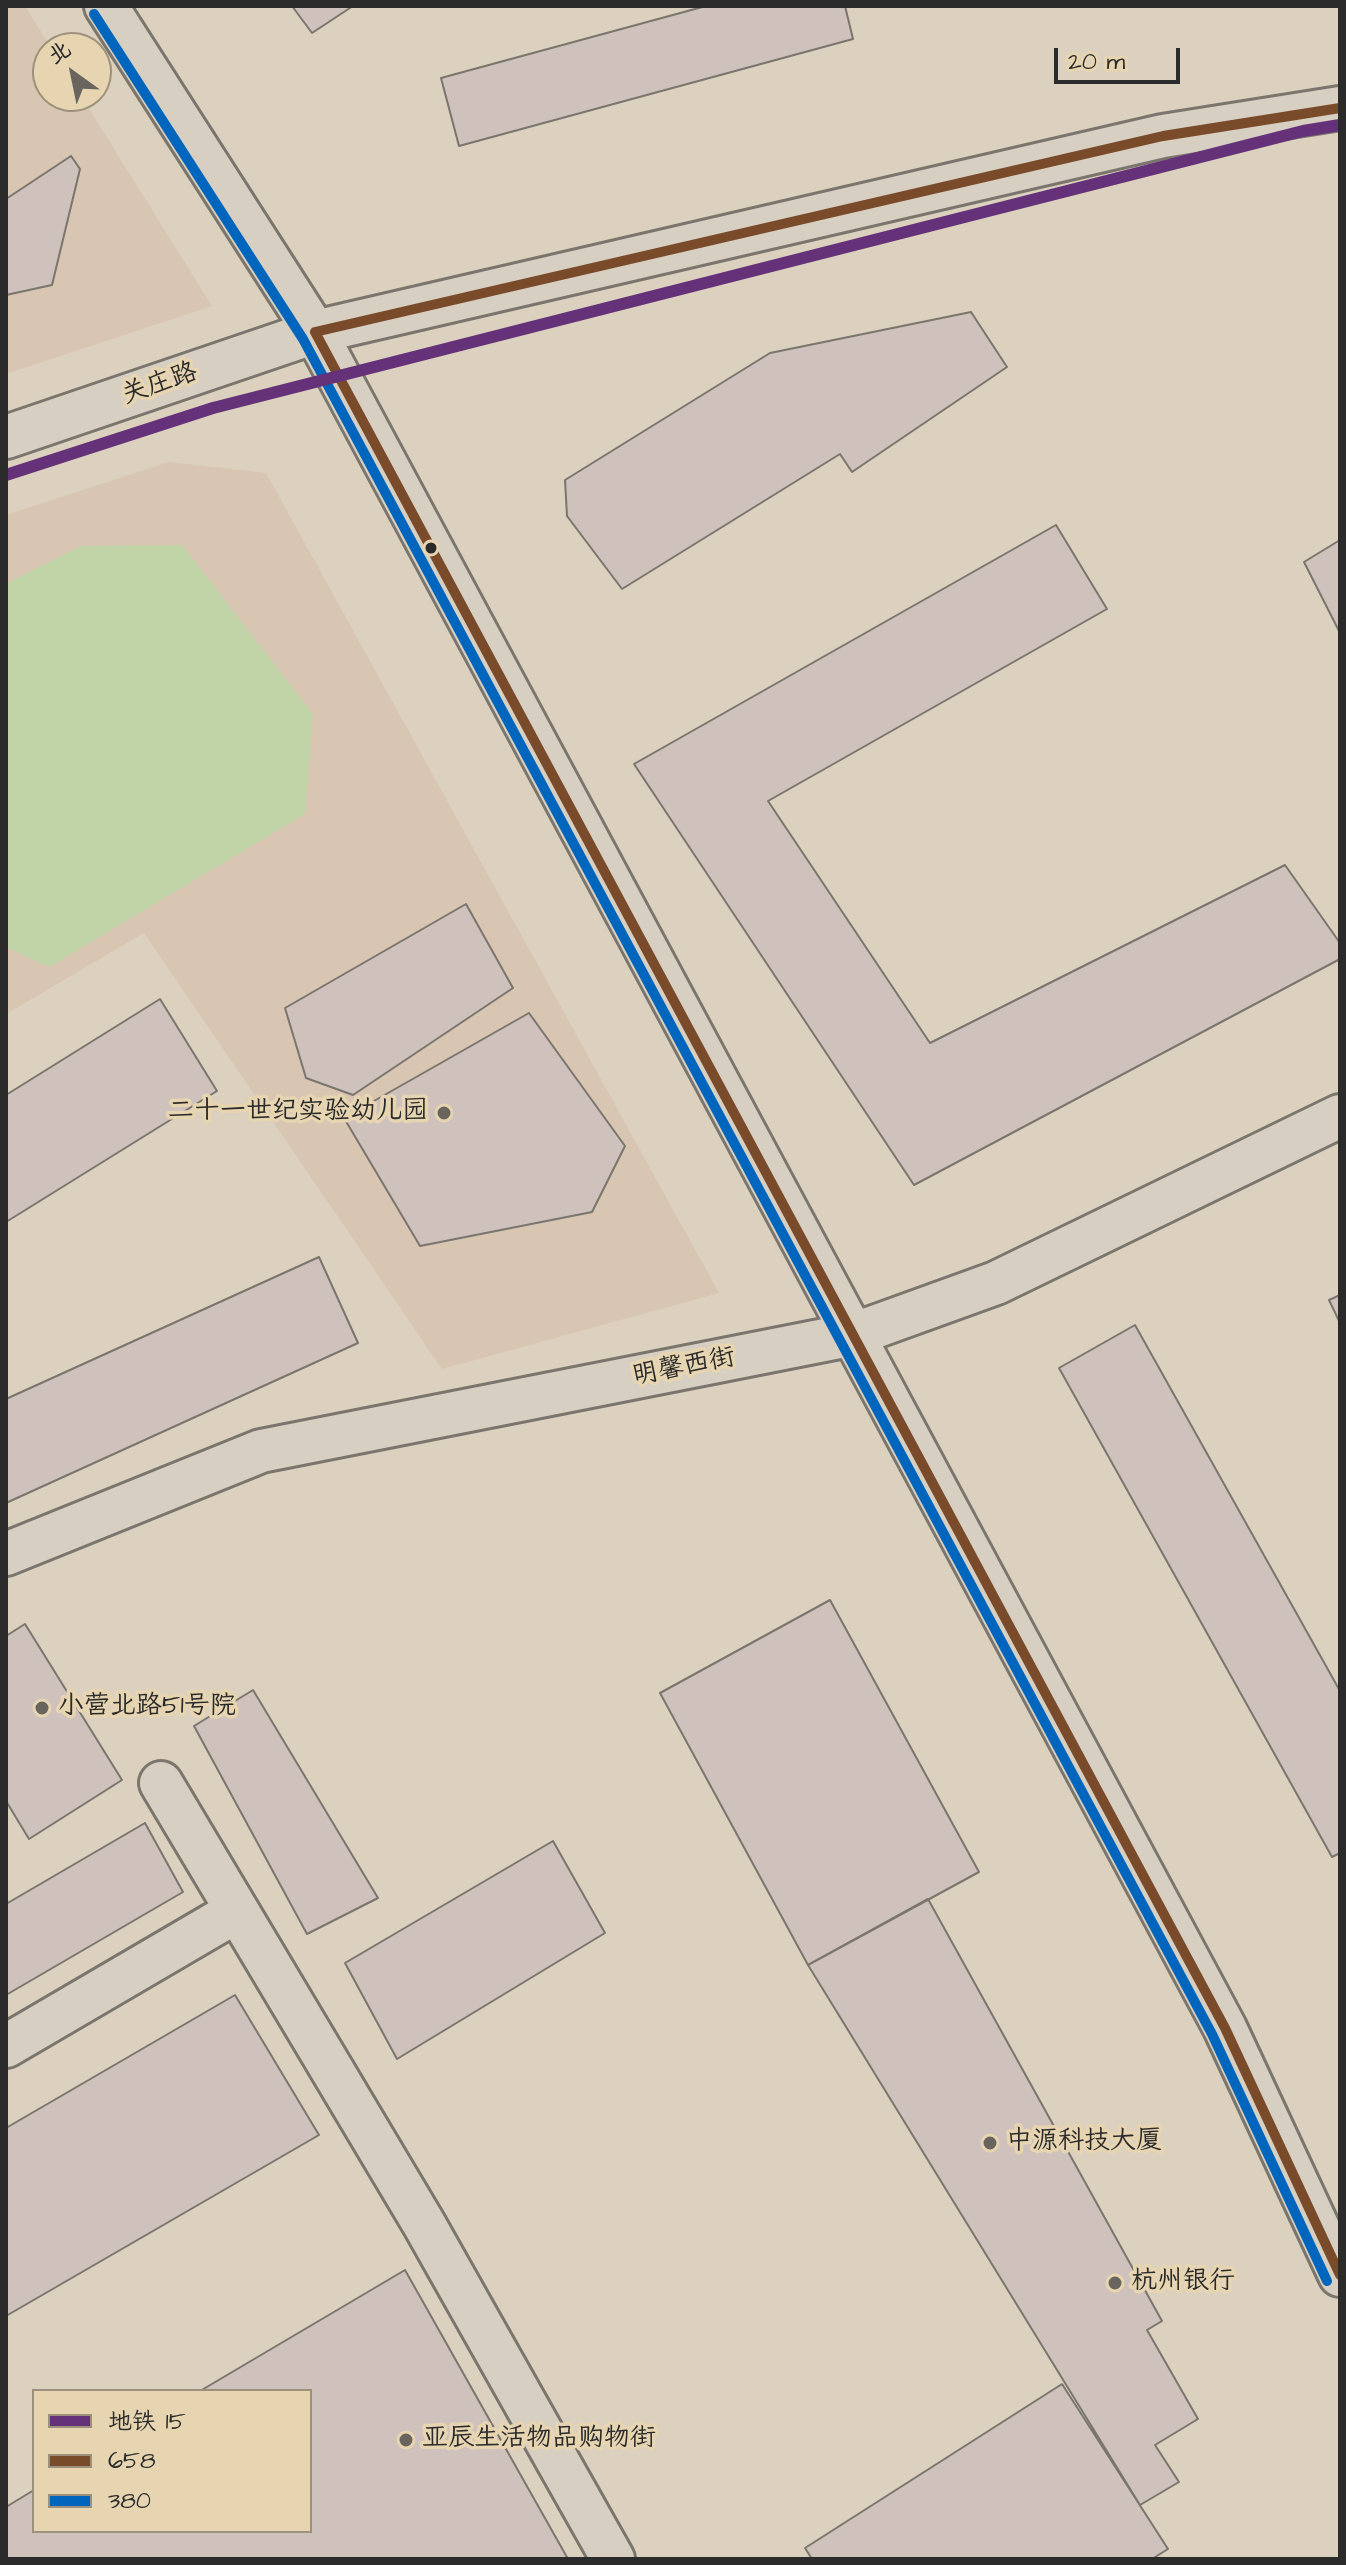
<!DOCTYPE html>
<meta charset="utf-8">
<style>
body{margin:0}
#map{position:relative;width:1346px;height:2565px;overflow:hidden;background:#dbd1be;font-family:"Architects Daughter","LXGW WenKai TC",sans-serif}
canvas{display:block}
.frame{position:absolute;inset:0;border:8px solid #2b2b2b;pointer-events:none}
.legend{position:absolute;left:32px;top:2389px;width:280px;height:144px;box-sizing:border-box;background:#e7d5b2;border:2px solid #9c917c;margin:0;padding:10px 14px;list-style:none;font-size:24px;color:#2b2b2b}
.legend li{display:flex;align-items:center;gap:16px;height:40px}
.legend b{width:40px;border:2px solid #9c917c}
.north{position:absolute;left:32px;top:32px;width:80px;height:80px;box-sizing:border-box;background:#e7d5b2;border:2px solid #9c917c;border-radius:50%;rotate:327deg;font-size:22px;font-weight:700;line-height:32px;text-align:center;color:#2b2b2b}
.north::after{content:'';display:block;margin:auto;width:28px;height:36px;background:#69655e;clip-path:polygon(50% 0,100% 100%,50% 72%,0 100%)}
.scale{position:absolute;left:1054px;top:48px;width:126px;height:36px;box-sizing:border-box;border:4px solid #2b2b2b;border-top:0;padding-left:10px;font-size:24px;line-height:28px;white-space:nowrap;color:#2b2b2b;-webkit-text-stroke:6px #e7d5b2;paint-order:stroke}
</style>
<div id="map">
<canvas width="1346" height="2565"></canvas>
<div class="frame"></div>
<ul class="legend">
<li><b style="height:10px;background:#653279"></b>地铁 15</li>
<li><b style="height:10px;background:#7a4b2a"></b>658</li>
<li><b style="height:10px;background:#0065bd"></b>380</li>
</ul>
<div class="north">北</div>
<div class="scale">20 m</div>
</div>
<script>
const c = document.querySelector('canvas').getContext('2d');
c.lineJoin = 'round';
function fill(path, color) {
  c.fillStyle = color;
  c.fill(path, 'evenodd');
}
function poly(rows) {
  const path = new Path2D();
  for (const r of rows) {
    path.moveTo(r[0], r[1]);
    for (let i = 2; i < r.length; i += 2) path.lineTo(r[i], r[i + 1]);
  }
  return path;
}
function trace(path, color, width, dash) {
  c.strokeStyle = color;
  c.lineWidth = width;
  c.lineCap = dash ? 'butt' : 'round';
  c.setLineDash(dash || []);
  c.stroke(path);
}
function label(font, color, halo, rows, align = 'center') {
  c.font = font + ' "Architects Daughter","LXGW WenKai TC",sans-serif';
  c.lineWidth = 7;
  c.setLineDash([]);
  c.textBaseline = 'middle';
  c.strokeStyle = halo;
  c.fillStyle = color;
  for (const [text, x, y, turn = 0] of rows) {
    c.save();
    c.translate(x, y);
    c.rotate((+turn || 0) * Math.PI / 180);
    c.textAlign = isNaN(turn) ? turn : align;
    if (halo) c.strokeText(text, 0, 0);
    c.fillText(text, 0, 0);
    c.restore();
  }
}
const built = poly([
 [6,6,25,6,51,48,48,48,48,96,81,96,212,306,6,374],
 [169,462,266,473,719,1293,442,1369,144,933,6,1014,6,515]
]);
const green = poly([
 [182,545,313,714,305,814,49,967,6,947,6,584,81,546]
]);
const building = poly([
 [292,6,353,6,312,33,292,6],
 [706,6,845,6,853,39,459,146,441,78,706,6],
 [71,156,80,169,52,285,6,295,6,199,71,156],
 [971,312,1007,367,852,472,840,454,622,589,567,516,565,480,770,353,971,312],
 [1056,525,1107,609,768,801,930,1043,1285,865,1340,943,1340,959,914,1185,634,764,1056,525],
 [1340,540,1340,633,1304,562,1340,540],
 [466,904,513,988,353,1095,306,1078,285,1008,466,904],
 [160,999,217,1091,6,1222,6,1095,160,999],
 [529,1013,625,1146,592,1212,420,1246,344,1118,529,1013],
 [319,1257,358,1343,6,1503,6,1399,319,1257],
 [1340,1295,1340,1323,1329,1300,1340,1295],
 [1135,1325,1340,1691,1340,1853,1332,1857,1059,1368,1135,1325],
 [830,1600,979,1872,808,1965,660,1693,830,1600],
 [25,1624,122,1780,29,1839,6,1801,6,1636,25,1624],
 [253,1690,378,1898,307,1934,194,1726,253,1690],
 [145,1823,183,1892,6,1995,6,1904,145,1823],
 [553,1841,605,1933,397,2059,345,1963,553,1841],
 [928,1899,1162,2321,1147,2330,1198,2419,1155,2445,1179,2482,1140,2505,808,1965,928,1899],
 [235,1995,319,2135,6,2316,6,2128,235,1995],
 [405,2270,568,2559,6,2559,6,2507,34,2490,34,2531,310,2531,310,2391,200,2391,405,2270],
 [1062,2384,1168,2549,1152,2559,812,2559,805,2548,1062,2384]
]);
const minor = poly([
 [106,6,315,332,1225,2028,1340,2275],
 [6,437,315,332,1163,136,1340,108],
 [6,1554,261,1451,855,1334,996,1283,1340,1116],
 [161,1783,424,2224,613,2559],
 [6,2046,235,1912]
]);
const bus1 = poly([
 [315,332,1225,2028,1340,2275],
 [315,332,1163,136,1340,108]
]);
const bus2 = poly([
 [94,14,303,339,1212,2034,1327,2281]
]);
const metro1 = poly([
 [6,475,213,408,1303,131,1340,125]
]);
const markers = [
 [431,548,7,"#2b2b2b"],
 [444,1113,8,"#69655e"],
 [42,1708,8,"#69655e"],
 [990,2143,8,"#69655e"],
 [1115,2283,8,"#69655e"],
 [406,2440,8,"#69655e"]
];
const streetNames = [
 ["关庄路",160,385,-19],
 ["明馨西街",684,1368,-11]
];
const poiNames = [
 ["二十一世纪实验幼儿园",428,1113,"right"],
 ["小营北路51号院",58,1708],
 ["中源科技大厦",1006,2143],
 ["杭州银行",1131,2283],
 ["亚辰生活物品购物街",422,2440]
];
fill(built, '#d8c5b2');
fill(green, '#c0d4a8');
fill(building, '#cfc1bc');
trace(building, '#7a766d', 2);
trace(minor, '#7a766d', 48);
trace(minor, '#d7cfc2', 42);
trace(bus1, '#7a4b2a', 10);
trace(bus2, '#0065bd', 10);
trace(metro1, '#653279', 12);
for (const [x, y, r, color] of markers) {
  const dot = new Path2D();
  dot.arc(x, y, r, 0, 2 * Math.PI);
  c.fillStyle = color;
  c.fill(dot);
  trace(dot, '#e7d5b2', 3);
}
label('26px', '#2b2b2b', '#e7d5b2', streetNames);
label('26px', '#2b2b2b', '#e7d5b2', poiNames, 'left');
</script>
